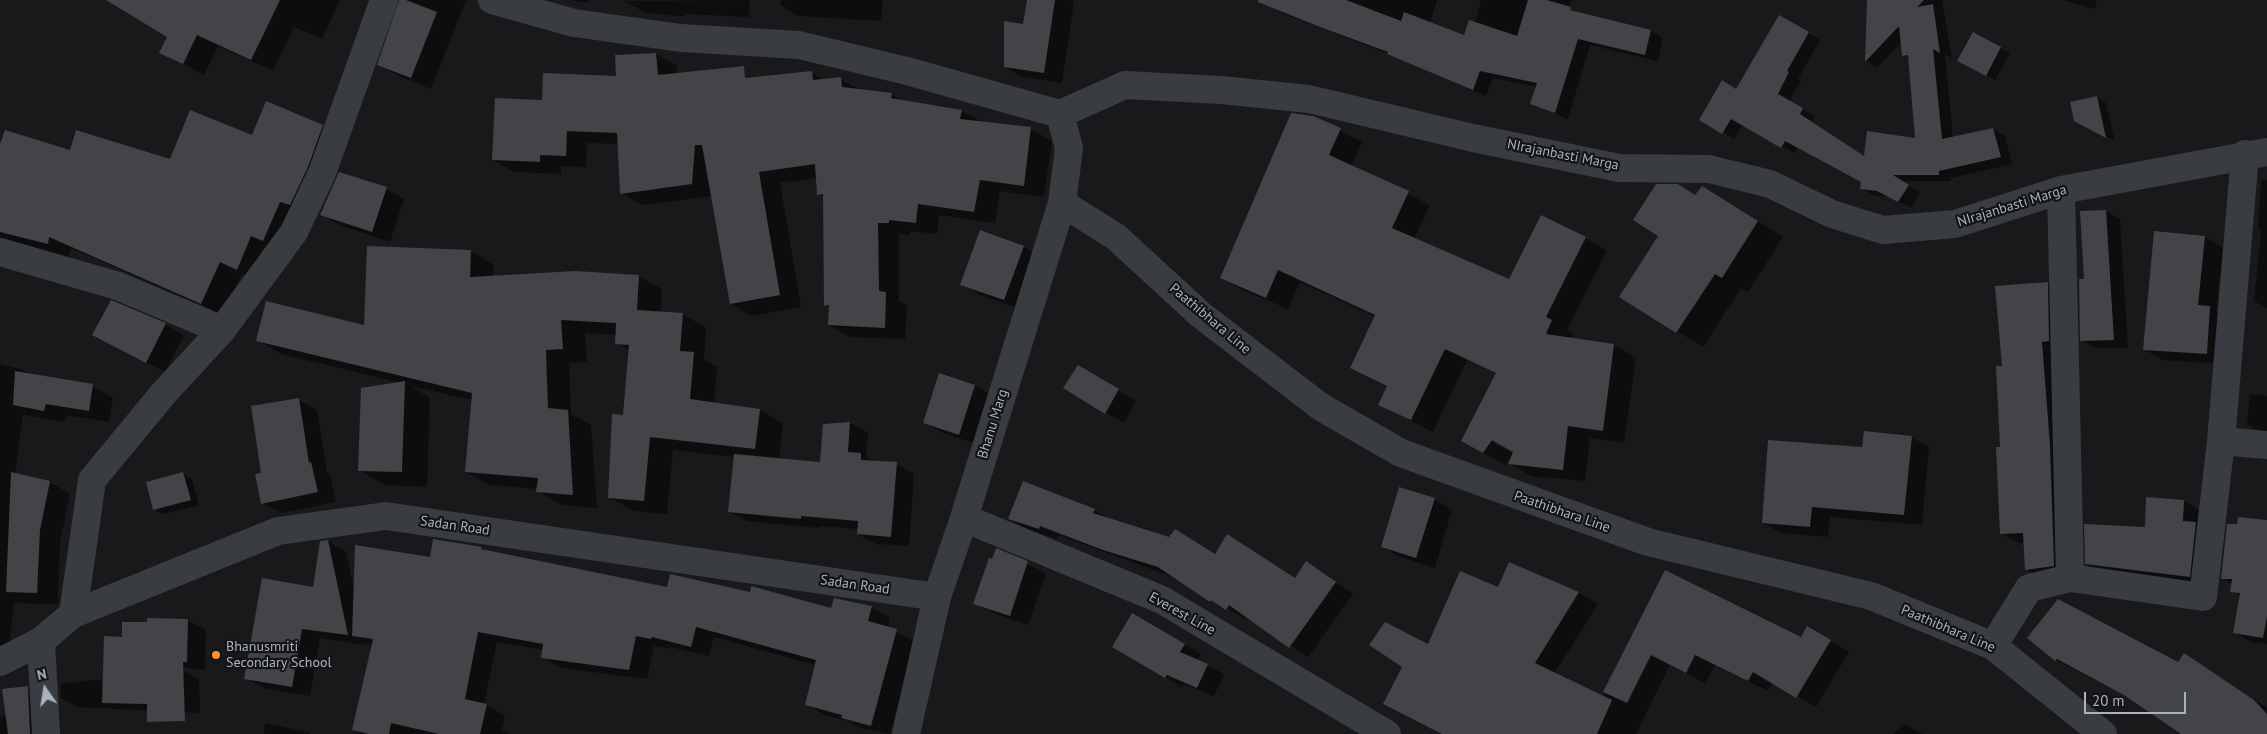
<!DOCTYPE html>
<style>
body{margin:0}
#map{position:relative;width:2267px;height:734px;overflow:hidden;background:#19191b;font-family:"PT Sans",sans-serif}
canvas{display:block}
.north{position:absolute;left:20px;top:664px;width:50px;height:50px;-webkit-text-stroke:4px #141416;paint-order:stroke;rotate:347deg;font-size:14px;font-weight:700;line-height:20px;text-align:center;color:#aab3bb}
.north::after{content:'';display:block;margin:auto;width:18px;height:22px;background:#aab3bb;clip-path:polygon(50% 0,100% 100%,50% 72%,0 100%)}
.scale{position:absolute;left:2084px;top:692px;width:102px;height:22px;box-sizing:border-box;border:2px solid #aab3bb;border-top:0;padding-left:6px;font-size:15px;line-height:18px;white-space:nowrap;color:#aab3bb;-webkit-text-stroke:4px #141416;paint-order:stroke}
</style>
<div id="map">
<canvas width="2267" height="734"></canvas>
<div class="north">N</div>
<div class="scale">20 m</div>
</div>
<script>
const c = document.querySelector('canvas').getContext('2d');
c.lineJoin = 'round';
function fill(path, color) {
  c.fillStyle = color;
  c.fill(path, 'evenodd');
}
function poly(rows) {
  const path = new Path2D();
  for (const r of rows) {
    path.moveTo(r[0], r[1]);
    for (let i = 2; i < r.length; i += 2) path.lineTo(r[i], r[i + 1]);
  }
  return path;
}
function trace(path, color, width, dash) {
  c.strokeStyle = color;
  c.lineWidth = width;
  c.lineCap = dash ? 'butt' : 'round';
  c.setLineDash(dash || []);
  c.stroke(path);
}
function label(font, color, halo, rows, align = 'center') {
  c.font = font + ' "PT Sans",sans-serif';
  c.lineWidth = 4.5;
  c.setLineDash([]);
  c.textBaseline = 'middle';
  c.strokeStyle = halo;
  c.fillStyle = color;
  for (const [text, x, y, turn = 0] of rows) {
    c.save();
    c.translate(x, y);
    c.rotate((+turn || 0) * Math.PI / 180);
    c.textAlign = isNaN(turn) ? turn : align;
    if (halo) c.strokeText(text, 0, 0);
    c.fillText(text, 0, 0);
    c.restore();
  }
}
const shadow = poly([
 [108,0,340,0,322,39,294,27,273,71,218,46,204,75,161,52,168,37],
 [399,0,466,0,431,89,399,76,379,65],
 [570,0,589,0,588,3],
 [750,0,749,17,685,14,685,16,674,16,644,12,624,1],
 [781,0,883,0,881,21,798,16,780,5],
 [1028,0,1071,0,1074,2,1062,83,1023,77,1005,67,1024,26],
 [1272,0,1437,0,1418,65,1282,13,1270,5],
 [1481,0,1572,0,1568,8,1580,14,1651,31,1663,38,1658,61,1590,45,1568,119,1531,103,1537,87,1493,78,1486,96,1450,80,1470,22,1475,24],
 [1869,0,1942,0,1952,58,1945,55,1953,138,1993,129,2005,136,2012,164,1951,178,1951,181,1902,181,1920,193,1911,208,1890,197,1873,195,1861,188,1862,182,1798,147,1794,153,1743,125,1734,139,1701,119,1737,90,1779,17,1820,40,1798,79,1801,80,1789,102,1815,116,1811,122,1865,157,1916,139,1910,59,1904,55,1902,42,1877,68,1866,61],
 [2063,0,2097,0,2095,9],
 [1973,33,2010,53,1995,80,1967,66],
 [656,54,677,66,677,74,748,81,812,73,825,80,840,79,862,91,891,94,903,101,962,111,983,123,1031,129,1052,141,1044,197,1000,191,995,223,939,215,937,234,910,231,910,235,899,234,899,301,907,305,905,339,850,337,829,325,830,308,825,305,824,197,819,194,817,178,780,183,801,307,752,316,732,304,712,196,642,205,622,193,619,144,587,143,586,167,561,166,561,174,514,172,493,160,544,101,618,77],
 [2097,97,2106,103,2115,141,2082,124],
 [1313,117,1362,142,1352,166,1430,205,1414,239,1509,281,1585,238,1607,251,1567,330,1573,334,1571,339,1614,345,1636,358,1624,443,1590,438,1585,481,1531,476,1509,463,1511,457,1506,465,1462,441,1497,374,1467,360,1433,432,1380,404,1388,387,1351,368,1376,317,1300,282,1288,309,1243,290,1221,278],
 [1487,436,1514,452,1514,454,1486,438],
 [322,126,344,138,259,281,242,274,223,315,71,248,68,259,0,243,0,148,171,160,252,137],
 [2261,180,2267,180,2267,308,2254,301,2261,231,2258,229],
 [386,189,404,199,390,242,339,225,321,214],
 [1696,196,1728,202,1783,237,1748,292,1741,288,1703,347,1620,297],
 [2106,211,2120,219,2128,348,2096,348,2081,340,2085,280,2082,212],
 [981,232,1024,247,1042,258,1023,310,980,295,962,284],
 [2205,237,2223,248,2216,311,2228,318,2225,364,2162,360,2144,349],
 [471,251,494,265,493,277,639,276,662,289,661,313,683,314,706,328,704,359,717,367,714,404,760,410,783,424,779,459,821,463,850,423,868,433,866,457,874,462,896,464,914,474,909,546,876,544,858,534,858,529,819,526,818,528,747,521,729,511,735,457,673,450,667,514,633,511,609,497,625,416,630,351,617,343,617,335,585,333,587,362,569,363,571,414,591,425,597,508,561,505,538,491,538,489,490,485,466,472,472,400,411,386,430,398,427,487,385,485,359,470,401,383,281,354,257,340,365,327],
 [2047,283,2065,293,2071,575,2043,579,2026,569,2025,543,2019,543,2001,533,2002,448,2003,367],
 [111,302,166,325,184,335,165,372,112,345],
 [0,364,23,370,32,375,92,386,113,398,109,422,66,415,65,422,23,415,15,475,50,482,70,494,60,542,58,604,14,603,9,649,0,648],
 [1096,377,1136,401,1124,423,1106,413],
 [975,386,993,396,977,444,943,433,925,423],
 [2250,394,2267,396,2267,434,2247,424],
 [299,400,317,410,327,472,330,474,336,502,281,513,262,503,262,474],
 [1911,437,1929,447,1922,525,1830,517,1828,537,1781,533,1763,523,1864,448],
 [183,474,192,479,199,505,163,514,154,509],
 [1434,499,1452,510,1435,568,1400,557,1382,547],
 [2184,501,2210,516,2215,592,2112,579,2087,564,2146,528],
 [1094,510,1113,521,1296,579,1307,563,1353,594,1308,657,1247,616,1245,619,1175,578,1058,535,1057,539,1027,529,1009,519],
 [2267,521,2267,644,2251,642,2234,632,2241,596,2232,591,2232,584,2222,578],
 [328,541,346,552,354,589,431,558,481,548,489,552,668,588,831,610,834,599,849,601,871,607,890,618,887,628,915,641,890,734,861,728,851,722,825,715,806,704,816,665,714,637,709,656,670,647,670,649,654,646,647,679,561,668,542,657,543,650,497,642,484,704,505,716,502,730,510,734,360,734,353,730,372,646,365,642,366,645,320,638,310,696,264,688,245,678,314,588],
 [997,550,1046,573,1028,625,993,613,975,603],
 [1509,563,1579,593,1598,604,1554,674,1602,697,1665,572,1802,638,1808,628,1849,652,1816,707,1772,682,1768,691,1715,665,1705,683,1670,665,1636,734,1450,734,1427,722,1425,726,1384,704,1429,645,1498,589],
 [1132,614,1201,654,1198,660,1224,674,1214,696,1184,684,1182,687,1114,646],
 [187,620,206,630,205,670,141,663,148,624],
 [2029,638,2178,664,2184,655,2267,708,2267,734,2183,734,2130,697,2056,660],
 [183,670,199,680,200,713,77,707,61,698,60,684],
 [27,687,45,697,47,734,0,734,0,717,7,716],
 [265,723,308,732,311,734,264,734],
 [1904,724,1922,734,1893,734]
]);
const building = poly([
 [106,0,280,0,251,60,197,35,183,64,159,53,167,37],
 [399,0,406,0,437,12,411,78,377,65],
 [1027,0,1055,0,1044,73,1004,67,1004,21,1023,24],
 [1258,0,1346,0,1401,21,1404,12,1464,35,1469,20,1517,36,1528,0,1547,0,1571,7,1570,10,1651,30,1645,55,1578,39,1555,113,1530,104,1537,83,1480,71,1473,90,1387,54,1388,52,1320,27,1258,2],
 [1867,0,1924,0,1917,7,1933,4,1940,53,1933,49,1942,139,1993,128,2001,157,1939,171,1939,175,1893,175,1909,185,1898,202,1877,191,1860,189,1861,182,1785,141,1781,148,1731,119,1722,134,1699,120,1722,80,1736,89,1779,15,1809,32,1787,71,1789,72,1778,94,1803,108,1800,114,1864,156,1867,131,1915,138,1908,55,1902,56,1899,26,1865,62],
 [1973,32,2001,47,1986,76,1957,61],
 [656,53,658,75,744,66,745,78,812,71,813,80,841,77,842,87,892,93,891,98,962,110,960,119,1031,127,1024,186,980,180,974,212,918,204,916,223,889,220,889,223,878,223,879,291,886,292,885,328,828,325,829,305,824,306,823,194,817,195,815,164,759,172,780,295,730,304,702,145,695,145,692,184,620,194,617,133,567,131,566,156,540,155,540,162,492,160,495,98,542,100,543,73,616,76,615,55],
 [2097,96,2106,138,2074,121,2070,102],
 [266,101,323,125,308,167,290,205,280,202,263,241,251,236,237,270,220,262,201,304,49,237,48,244,0,232,0,144,5,130,70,150,76,130,170,159,190,110,252,135],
 [1291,113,1313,116,1341,128,1329,155,1409,191,1392,228,1509,279,1541,215,1586,237,1546,317,1552,320,1546,334,1614,344,1603,431,1568,426,1563,470,1508,464,1513,452,1492,440,1483,453,1461,441,1496,373,1445,349,1411,420,1378,405,1387,386,1350,368,1375,315,1278,270,1266,298,1220,278],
 [339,172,387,187,372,232,320,215],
 [1656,184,1678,184,1695,195,1702,186,1758,221,1722,278,1715,274,1676,333,1619,297,1658,236,1633,220],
 [2106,210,2114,340,2080,341,2079,279,2084,279,2080,211],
 [980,230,1024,246,1004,300,960,285],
 [2154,231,2205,236,2198,305,2210,306,2207,354,2143,350],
 [367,246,471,250,470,277,575,271,639,275,637,310,683,313,680,351,694,352,690,399,760,409,755,449,650,437,644,501,608,498,612,414,623,415,629,345,615,344,616,323,561,320,563,349,546,350,548,408,568,410,573,495,536,492,538,478,465,472,472,393,256,341,266,301,364,325],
 [2048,282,2049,341,2042,342,2050,445,2054,566,2025,570,2023,533,2000,534,1996,447,2000,447,1996,366,2002,366,1995,286],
 [111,300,166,323,146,363,92,335],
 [1078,365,1119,389,1105,414,1063,388],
 [15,371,93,384,89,411,46,404,44,411,13,405],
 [939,373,975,385,959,435,923,423],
 [405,381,402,472,358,471,361,388],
 [299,398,309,463,311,462,318,492,261,504,255,474,261,473,251,406],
 [850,422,848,452,861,453,861,460,897,462,891,537,857,534,858,521,801,516,801,519,728,512,734,454,820,462,823,424],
 [1864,431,1912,436,1904,515,1812,507,1810,527,1762,523,1768,440,1862,447],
 [11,472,50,481,40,530,37,593,6,592],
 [183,472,191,500,153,510,146,482],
 [1023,481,1095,509,1093,513,1169,537,1175,529,1215,554,1227,534,1295,578,1306,561,1336,582,1289,648,1229,605,1226,610,1211,600,1210,602,1158,567,1103,550,1040,526,1039,529,1008,519],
 [1399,487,1435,498,1416,558,1381,547],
 [2146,497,2184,500,2183,521,2196,522,2190,577,2085,564,2084,524,2145,527],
 [2238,517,2267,520,2267,616,2263,638,2233,633,2240,593,2230,592,2232,579,2221,579,2227,524,2237,524],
 [433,539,482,547,481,549,667,587,670,574,750,592,751,586,831,608,834,598,872,606,868,621,897,629,871,726,841,718,842,715,805,705,816,660,696,627,691,647,652,637,651,639,636,636,629,670,541,658,543,644,478,632,465,699,487,704,480,734,439,734,391,723,389,734,369,734,352,730,373,639,352,636,355,545,430,557],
 [328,540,348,635,302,629,292,687,244,679,262,578,313,587,320,541],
 [996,548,1028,561,1010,616,973,604,989,558,992,559],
 [1509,562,1579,592,1535,663,1612,700,1597,734,1442,734,1383,704,1402,667,1369,645,1385,622,1428,644,1460,571,1498,587],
 [1665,570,1801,637,1807,626,1831,640,1796,698,1753,672,1748,681,1695,655,1686,673,1651,655,1627,703,1603,692],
 [2058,599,2178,662,2184,653,2254,700,2267,714,2267,734,2181,734,2124,695,2057,659,2055,661,2027,638],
 [1132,613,1185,644,1180,652,1208,664,1197,688,1167,675,1165,678,1112,647],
 [147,618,188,619,187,662,183,662,185,721,147,722,147,704,102,703,104,636,122,637,122,622,147,622],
 [28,686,30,734,8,734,2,689]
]);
const minor = poly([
 [492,0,574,23,681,38,799,45,907,71,1060,114],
 [1060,114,1125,85,1221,90,1309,99,1473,138,1619,168,1709,169,1770,184,1832,214,1883,230,1955,224,2061,190,2267,152],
 [1062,203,1116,237,1201,315,1321,407,1401,453,1648,542,1871,596,1993,646,2103,734],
 [0,252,118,286,222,330,294,232,322,173,384,0],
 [2221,441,2267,445],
 [964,518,1162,600,1387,734],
 [2070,578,2203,597,2221,441,2245,154],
 [73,614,92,480,163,394,222,330],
 [41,641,46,734],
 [1993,646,2029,588,2070,578,2061,190],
 [0,662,41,641,73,614,278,531,386,516,937,597],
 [906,734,937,597,964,518,1062,203,1069,148,1060,114]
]);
const markers = [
 [216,655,5,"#fb9031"]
];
const streetNames = [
 ["NIrajanbasti Marga",1563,155,11],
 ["NIrajanbasti Marga",2012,206,-17],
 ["Paathibhara Line",1210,319,40],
 ["Bhanu Marg",993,424,-73],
 ["Paathibhara Line",1562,512,19],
 ["Sadan Road",455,526,8],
 ["Sadan Road",855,585,8],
 ["Everest Line",1182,614,29],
 ["Paathibhara Line",1948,629,23]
];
const poiNames = [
 ["Bhanusmriti",226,647],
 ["Secondary School",226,663]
];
fill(shadow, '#0007');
fill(building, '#434448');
trace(minor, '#393c40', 28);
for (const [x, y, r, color] of markers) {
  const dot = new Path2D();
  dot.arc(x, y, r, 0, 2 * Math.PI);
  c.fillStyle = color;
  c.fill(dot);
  trace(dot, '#141416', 2);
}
label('14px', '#aab3bb', '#141416', streetNames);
label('14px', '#aab3bb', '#141416', poiNames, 'left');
</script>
